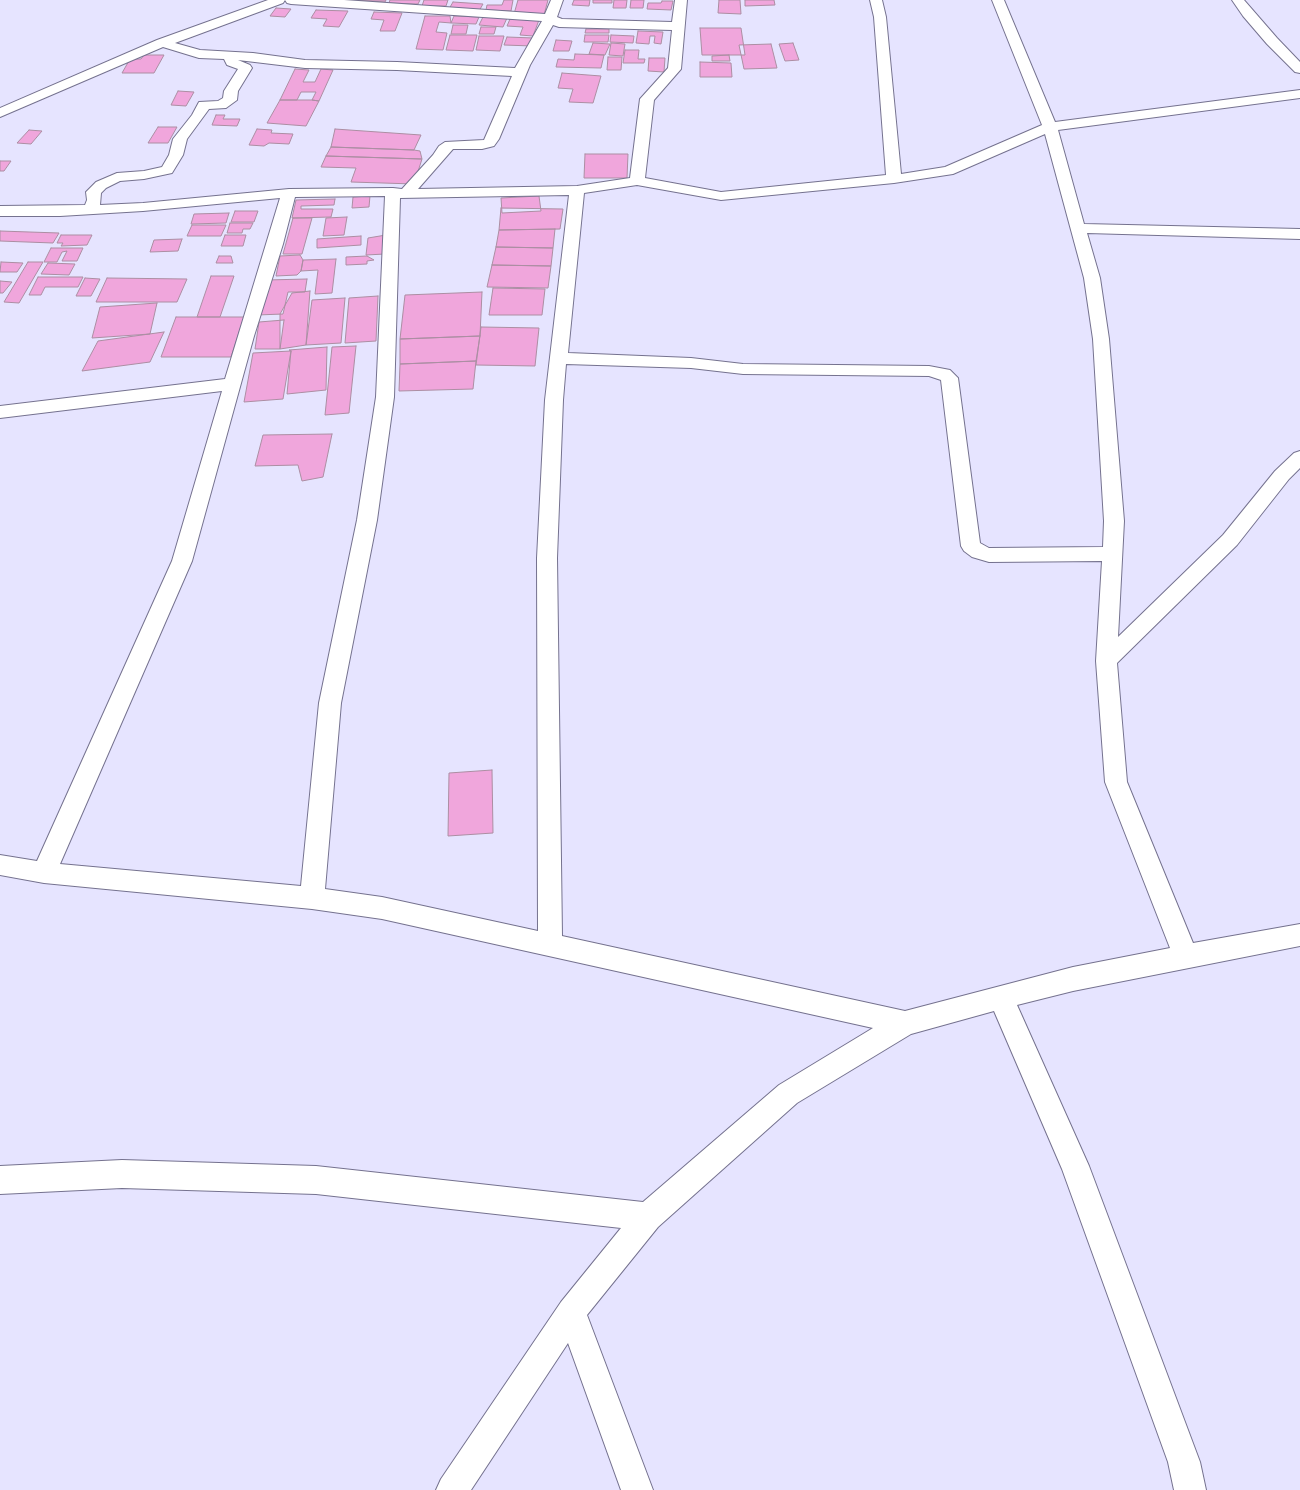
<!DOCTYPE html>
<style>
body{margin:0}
canvas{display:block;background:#e6e4ff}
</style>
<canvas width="1300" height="1490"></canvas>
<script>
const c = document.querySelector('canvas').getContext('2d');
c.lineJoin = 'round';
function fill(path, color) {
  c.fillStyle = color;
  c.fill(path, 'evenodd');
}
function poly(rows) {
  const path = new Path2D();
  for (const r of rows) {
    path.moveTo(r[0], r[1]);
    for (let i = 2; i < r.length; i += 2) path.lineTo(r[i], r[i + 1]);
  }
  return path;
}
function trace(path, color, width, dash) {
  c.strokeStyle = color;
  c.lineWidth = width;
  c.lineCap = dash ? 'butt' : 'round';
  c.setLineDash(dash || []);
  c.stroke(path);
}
const building = poly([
 [353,0,386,0,385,2,353,0],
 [390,0,420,0,418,4,389,3,390,0],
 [424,0,448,0,446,6,422,6,424,0],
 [504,0,513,0,511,11,486,10,487,5,502,5,504,0],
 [518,0,548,0,544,15,514,14,518,0],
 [574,0,590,0,589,6,572,5,574,0],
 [593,0,612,0,612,3,593,3,593,0],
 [614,0,627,0,626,8,613,8,614,0],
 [631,0,644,0,643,8,630,8,631,0],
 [719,0,740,0,741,14,718,13,719,0],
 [745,0,774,0,775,5,745,6,745,0],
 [662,1,673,1,671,10,647,9,648,3,661,3,662,1],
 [453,2,483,4,479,11,449,9,453,2],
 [276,8,291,9,285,17,270,16,276,8],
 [316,10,348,11,339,27,323,26,327,19,311,18,316,10],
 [374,12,402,13,395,31,380,31,384,20,371,19,374,12],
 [425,16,450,16,451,23,439,22,436,32,447,33,443,50,416,49,425,16],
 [454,16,479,17,476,24,451,23,454,16],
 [483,17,507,18,503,27,479,25,483,17],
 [510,19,539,20,533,36,520,35,523,27,507,26,510,19],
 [453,25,468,25,466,34,451,34,453,25],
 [481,27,496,27,494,34,479,34,481,27],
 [700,28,741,28,745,55,702,55,700,28],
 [586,29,609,29,609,33,585,33,586,29],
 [638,31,663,32,661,44,654,43,655,36,650,36,649,44,636,43,638,31],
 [450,35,477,35,473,51,446,50,450,35],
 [585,35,609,35,608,42,584,42,585,35],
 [611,35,634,36,633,43,610,42,611,35],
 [479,36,504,36,500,51,476,50,479,36],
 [507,37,534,38,532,46,504,45,507,37],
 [556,40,572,41,569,51,553,51,556,40],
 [593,43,610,44,605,55,589,54,593,43],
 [611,43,625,44,623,56,609,55,611,43],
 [793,43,799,60,785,61,779,44,793,43],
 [771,44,777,68,744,69,739,45,771,44],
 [625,50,639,50,638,59,645,59,644,63,623,63,625,50],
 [575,54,604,55,601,68,556,67,558,59,574,60,575,54],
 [144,55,164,55,154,73,122,73,130,59,141,59,144,55],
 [729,55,730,61,712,61,712,56,729,55],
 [608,57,622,57,621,70,607,70,608,57],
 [649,58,665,58,664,72,648,71,649,58],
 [700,62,731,63,732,77,700,77,700,62],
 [295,69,309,70,303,82,315,82,321,69,333,70,319,101,312,100,316,92,301,92,297,100,280,100,295,69],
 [562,73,601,76,593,103,569,102,573,89,558,88,562,73],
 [178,91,194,92,186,106,171,105,178,91],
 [280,100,312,100,319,101,306,126,267,123,280,100],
 [216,115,225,115,223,119,240,119,237,126,212,125,216,115],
 [158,127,177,127,168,143,148,143,158,127],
 [257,129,272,130,271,133,293,134,289,144,269,143,264,146,249,145,257,129],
 [335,129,421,135,414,150,331,147,335,129],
 [29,130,42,131,31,144,17,143,29,130],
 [331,147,414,150,420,151,422,159,326,156,331,147],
 [585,154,628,154,627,178,584,178,585,154],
 [326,156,422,159,414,184,351,182,356,168,321,167,326,156],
 [0,161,11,161,4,171,0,171,0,161],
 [370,196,369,207,352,208,353,197,370,196],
 [539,196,541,211,502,213,501,198,539,196],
 [335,199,334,205,301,206,301,209,333,209,331,217,292,218,296,200,335,199],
 [501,208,563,209,560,229,499,230,501,208],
 [235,211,258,211,254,222,231,222,235,211],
 [229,213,226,223,191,224,194,214,229,213],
 [347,217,344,235,323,236,326,218,347,217],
 [293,218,312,218,302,254,283,254,293,218],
 [230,223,253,223,250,229,243,229,242,233,227,233,230,223],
 [192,225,226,225,221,236,187,236,192,225],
 [555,229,553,248,496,247,499,230,555,229],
 [0,231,59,233,53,243,0,241,0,231],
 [61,235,92,235,87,245,61,246,63,243,57,243,61,235],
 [225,235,246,235,243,246,221,246,225,235],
 [386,235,385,254,366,255,368,238,386,235],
 [361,236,361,245,317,248,317,239,361,236],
 [182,239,178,251,150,252,154,240,182,239],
 [496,247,553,248,551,266,492,265,496,247],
 [51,248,83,248,77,261,62,261,67,251,62,252,57,262,44,262,51,248],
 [300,255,303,260,301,271,297,275,276,276,280,256,300,255],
 [219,256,231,256,233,263,216,263,219,256],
 [367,256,374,260,367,261,367,264,346,265,346,257,367,256],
 [336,259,332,293,315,294,318,270,301,271,303,260,336,259],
 [1,262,23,263,17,272,0,272,1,262],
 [28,262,43,262,19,303,4,302,28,262],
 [48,263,75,264,69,275,41,274,48,263],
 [492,265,551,266,548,288,487,287,492,265],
 [211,276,234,276,220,317,197,317,211,276],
 [38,277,83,277,78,287,45,287,41,295,29,295,38,277],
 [85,278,100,279,91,296,76,296,85,278],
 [107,278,187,279,177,302,96,302,107,278],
 [307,279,305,292,288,292,283,314,257,315,266,280,307,279],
 [0,281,12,282,3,293,0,293,0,281],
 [493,288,545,289,542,315,489,315,493,288],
 [310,291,306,345,280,349,280,314,292,293,310,291],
 [482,292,480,336,400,339,405,295,482,292],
 [378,296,376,341,345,343,349,298,378,296],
 [345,298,341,343,306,345,312,300,345,298],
 [157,303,150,334,92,338,100,307,157,303],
 [176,317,244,317,231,357,161,357,176,317],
 [284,320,280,349,255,349,259,322,284,320],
 [481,327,539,328,535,366,476,365,481,327],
 [164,332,150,362,82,371,98,341,164,332],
 [480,336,476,361,400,364,400,339,480,336],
 [356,346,349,413,325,415,332,347,356,346],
 [327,347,326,390,287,394,291,351,289,350,327,347],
 [291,351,283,399,244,402,253,353,291,351],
 [476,361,473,389,399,391,400,364,476,361],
 [332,434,323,477,302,481,298,465,255,466,263,435,332,434],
 [492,770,493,833,448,836,449,773,492,770]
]);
const street = poly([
 [268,0,344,0,545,14,551,0,563,0,557,17,562,19,672,22,675,0,687,0,681,69,654,100,645,178,721,192,886,175,874,17,870,0,882,0,886,17,901,174,945,167,1042,125,992,0,1004,0,1055,122,1300,90,1300,98,1058,130,1084,224,1300,229,1300,239,1087,233,1100,278,1109,339,1124,521,1118,637,1223,535,1275,471,1294,453,1300,451,1300,468,1289,479,1237,545,1117,663,1127,782,1193,943,1300,924,1300,946,1073,991,1017,1005,1089,1166,1200,1462,1206,1490,1174,1490,1168,1462,1062,1169,994,1011,911,1034,797,1103,658,1227,587,1315,653,1490,621,1490,568,1343,471,1490,436,1490,441,1479,561,1302,621,1228,316,1194,122,1188,0,1194,0,1166,122,1160,316,1166,643,1202,779,1085,873,1028,382,919,312,909,44,883,0,875,0,855,37,861,172,561,222,391,0,418,0,406,225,379,280,198,143,211,60,216,0,216,0,206,85,205,87,200,86,192,96,182,117,173,144,171,162,167,169,155,173,139,192,115,199,102,218,101,223,98,224,91,238,69,227,65,224,59,199,58,163,47,0,117,0,108,157,40,268,0],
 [285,0,287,3,291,4,542,21,515,68,397,62,305,60,253,53,200,50,175,43,283,3,285,0],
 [553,25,559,27,672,30,668,68,640,99,630,178,577,186,418,189,453,149,482,149,494,146,499,139,530,65,553,25],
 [238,60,305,68,397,70,512,76,484,140,445,142,439,146,433,155,402,189,393,188,289,189,143,203,100,205,101,193,106,188,120,181,144,179,172,173,183,155,187,139,209,109,226,108,237,100,238,91,252,68,250,65,238,60],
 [1045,134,1084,278,1093,339,1104,521,1103,547,989,548,980,543,958,378,950,370,929,366,743,364,691,358,568,353,584,193,637,185,721,200,894,183,953,174,1045,134],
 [569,195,545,400,537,558,538,931,382,897,325,889,341,703,377,520,394,397,400,198,569,195],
 [385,196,376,397,357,520,319,703,301,886,60,864,192,561,254,336,283,244,295,197,385,196],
 [566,364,691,368,743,374,929,376,941,380,961,546,964,551,972,557,989,562,1102,561,1096,661,1105,782,1170,948,1073,967,905,1011,562,936,557,558,563,400,566,364],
 [1232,0,1244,0,1277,38,1300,62,1300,73,1295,72,1267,44,1243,16,1232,0]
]);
fill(building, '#f0a6dc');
trace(building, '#ac8ea3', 1);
trace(street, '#75728f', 2);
fill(street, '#fff');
</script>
